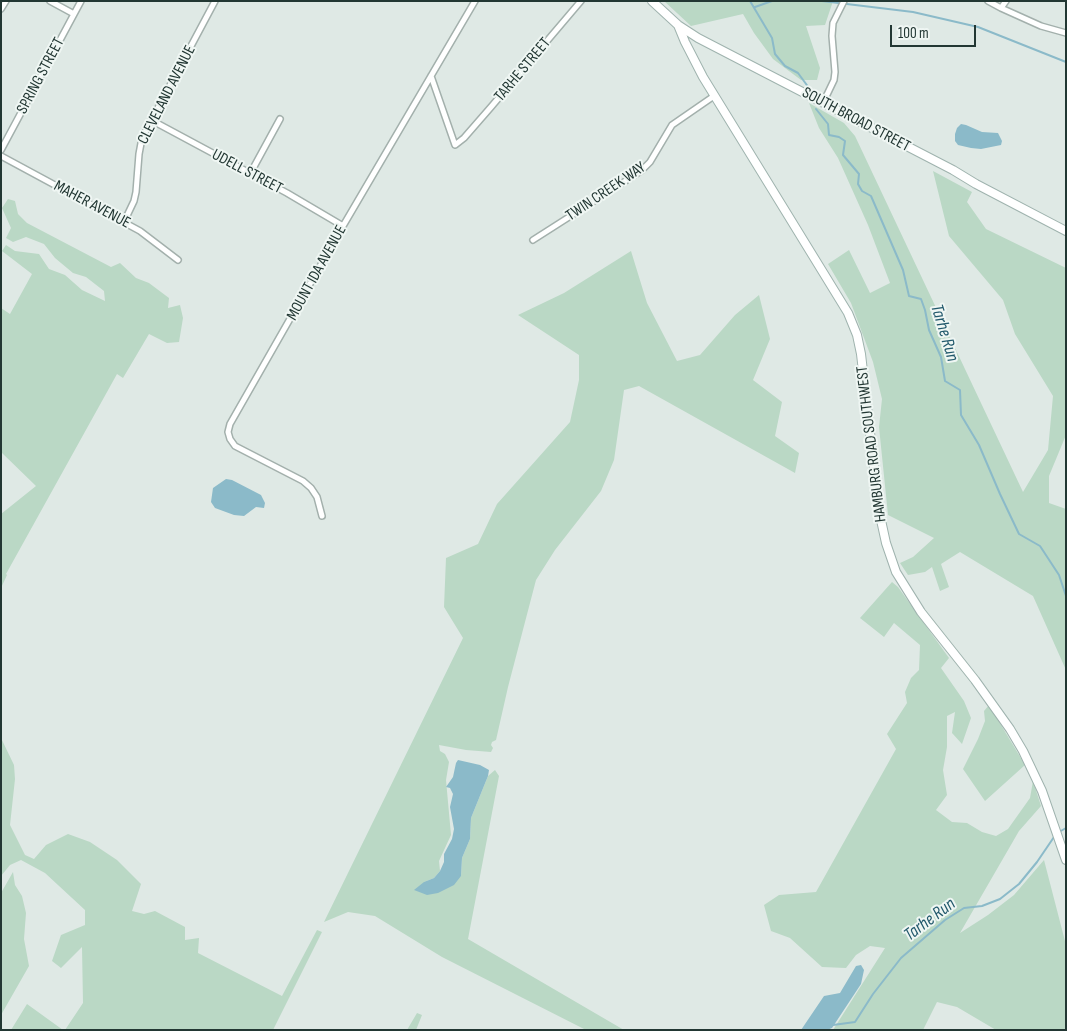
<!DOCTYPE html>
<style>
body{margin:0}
#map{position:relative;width:1067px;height:1031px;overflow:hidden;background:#dfe9e5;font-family:"Sofia Sans Condensed",sans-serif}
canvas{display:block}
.frame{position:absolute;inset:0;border:2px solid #223733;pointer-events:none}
.scale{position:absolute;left:890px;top:25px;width:86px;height:22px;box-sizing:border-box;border:2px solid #223733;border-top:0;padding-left:6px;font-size:15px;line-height:18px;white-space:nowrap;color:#223733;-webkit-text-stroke:4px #eff6f3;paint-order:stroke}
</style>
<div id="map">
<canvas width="1067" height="1031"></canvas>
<div class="frame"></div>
<div class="scale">100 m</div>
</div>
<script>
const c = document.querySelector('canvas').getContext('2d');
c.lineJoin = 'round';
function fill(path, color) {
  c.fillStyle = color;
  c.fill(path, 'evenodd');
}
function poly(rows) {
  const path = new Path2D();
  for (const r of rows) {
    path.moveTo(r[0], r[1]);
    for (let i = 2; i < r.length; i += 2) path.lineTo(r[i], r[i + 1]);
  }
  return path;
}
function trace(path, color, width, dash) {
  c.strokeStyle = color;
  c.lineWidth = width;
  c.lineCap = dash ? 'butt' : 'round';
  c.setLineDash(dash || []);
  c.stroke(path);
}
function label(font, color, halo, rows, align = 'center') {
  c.font = font + ' "Sofia Sans Condensed",sans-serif';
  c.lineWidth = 4;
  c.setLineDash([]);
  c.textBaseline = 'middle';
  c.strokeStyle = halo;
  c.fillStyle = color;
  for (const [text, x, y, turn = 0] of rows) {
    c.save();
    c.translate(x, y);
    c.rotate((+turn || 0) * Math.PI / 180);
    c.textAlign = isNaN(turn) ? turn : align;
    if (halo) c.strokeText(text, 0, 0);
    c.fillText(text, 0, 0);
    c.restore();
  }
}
const green = poly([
 [664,1,833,1,825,25,806,26,820,68,817,80,801,80,773,59,754,33,743,14,691,26],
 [809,103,844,123,855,136,1023,492,1048,450,1053,396,1015,334,1003,300,949,236,933,171,972,192,967,202,986,229,1066,268,1066,435,1049,476,1049,503,1066,509,1066,670,1033,596,960,552,941,564,949,587,940,591,932,567,925,572,908,575,900,563,913,557,934,538,888,515,879,427,882,399,873,362,851,303,828,264,849,250,870,293,890,283,868,225,838,158,819,128],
 [8,199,15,201,18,214,27,223,111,267,120,263,136,278,149,283,169,298,168,308,180,305,183,318,179,342,167,343,149,334,123,378,117,374,6,574,7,575,1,588,1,514,36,486,1,452,1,308,10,314,32,274,2,251,6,245,15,251,39,254,49,269,65,275,82,290,105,301,104,291,86,277,73,273,55,258,44,244,26,237,13,242,6,238,11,228,2,208],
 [631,251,647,303,677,361,700,355,735,315,759,295,770,339,753,380,782,402,775,436,799,453,795,473,639,386,624,390,614,460,601,491,555,550,536,580,508,687,496,740,492,742,491,745,493,748,491,752,466,750,439,745,440,751,445,754,449,762,446,780,451,835,439,861,440,871,434,878,424,882,461,876,462,858,470,839,471,818,488,776,495,770,499,776,468,939,624,1030,586,1030,442,957,375,916,348,912,324,922,463,638,444,607,446,558,478,544,497,504,570,422,579,380,579,355,518,315,564,293],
 [892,582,898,587,949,658,941,668,964,701,971,718,962,744,952,733,955,712,947,716,947,747,943,770,947,795,936,810,952,822,967,823,982,832,996,836,1008,829,1030,798,1033,781,1041,806,1019,831,960,933,988,915,1014,895,1044,860,1066,945,1066,1030,996,1030,957,1007,937,1002,923,1030,833,1030,885,948,870,946,856,955,846,968,822,967,790,938,771,931,764,905,779,895,816,892,896,749,887,734,907,703,905,692,911,678,919,670,920,645,894,623,884,637,860,618],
 [989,705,1025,765,985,801,963,769,978,739,985,721,984,711],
 [1,738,14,765,15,779,10,825,25,855,34,859,46,845,68,834,90,842,117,860,141,884,132,911,144,914,155,911,185,927,185,940,199,938,198,953,282,996,317,930,322,932,273,1030,65,1030,83,1003,82,947,61,968,52,961,61,935,85,925,85,910,45,873,21,860,10,865,1,876],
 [13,872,15,885,22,896,26,913,24,939,29,966,1,1015,1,893],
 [27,1004,63,1030,11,1030],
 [417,1013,422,1015,416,1030,407,1030]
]);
const water = poly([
 [961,124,966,125,982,132,998,133,1002,141,1001,145,981,149,971,148,958,145,955,141,955,134,957,128],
 [226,479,232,480,261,495,265,503,264,508,256,507,244,516,234,515,215,508,211,502,213,488],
 [458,760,480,765,489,770,488,776,471,818,470,839,462,858,461,876,454,885,438,893,427,895,414,890,424,882,434,878,440,871,444,862,444,854,452,839,454,829,450,807,453,794,450,788,446,787,453,777,456,763],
 [861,965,864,970,861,984,832,1028,827,1030,801,1030,824,996,840,993,856,966]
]);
const stream = poly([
 [750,1,772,38,775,54,785,66,798,73,809,88],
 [822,1,913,12,978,27,1066,62],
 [755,7,772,1],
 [816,109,828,124,829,135,839,137,845,141,843,155,859,174,858,184,862,191,871,196,903,270,909,296,921,299,925,310,929,330,941,357,945,381,960,390,961,415,979,445,1000,494,1019,534,1040,546,1059,575,1066,596],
 [1059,832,1066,828],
 [833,1025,855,1022,873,994,901,958,945,920,964,908,982,906,1000,899,1019,884,1037,862,1054,837]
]);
const street = poly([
 [50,1,74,14],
 [988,1,1001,8],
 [1006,1,1001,8,1041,26,1066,33],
 [1,9,6,1],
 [431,76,455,145,464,138,491,107,581,1],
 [823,103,834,80,835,72,832,36,833,23,844,1],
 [151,120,287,193,343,226],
 [1,150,81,1],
 [1,156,140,231,178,260],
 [250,174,280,119],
 [124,222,134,201,136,192,139,154,142,138,215,1],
 [533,240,641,171,650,162,672,125,714,96],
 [322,516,317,497,311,488,303,481,235,446,230,439,228,432,230,424,343,226,475,1]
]);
const secondary = poly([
 [652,1,678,25,698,38,953,170,976,184,1066,231],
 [678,25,685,42,703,77,848,313,857,335,861,354,879,511,886,543,896,572,921,612,975,680,1010,729,1023,751,1042,791,1066,860]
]);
const streetNames = [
 ["TARHE STREET",523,70,-50],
 ["SPRING STREET",41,76,-62],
 ["CLEVELAND AVENUE",167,95,-63],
 ["SOUTH BROAD STREET",856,120,28],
 ["UDELL STREET",247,172,28],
 ["TWIN CREEK WAY",606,192,-34],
 ["MAHER AVENUE",92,205,28],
 ["MOUNT IDA AVENUE",317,273,-61],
 ["HAMBURG ROAD SOUTHWEST",872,444,-97]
];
const waterNames = [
 ["Tarhe Run",944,333,73],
 ["Tarhe Run",930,920,-37]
];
fill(green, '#bad8c5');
fill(water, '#8bbac9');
trace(stream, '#8bbac9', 2);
trace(street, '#a3b0ac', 8);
trace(secondary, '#9fb3ae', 10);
trace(street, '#fff', 5);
trace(secondary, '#fff', 8);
label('16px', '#223733', '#eff6f3', streetNames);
label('italic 18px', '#22596c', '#eff6f3', waterNames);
</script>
